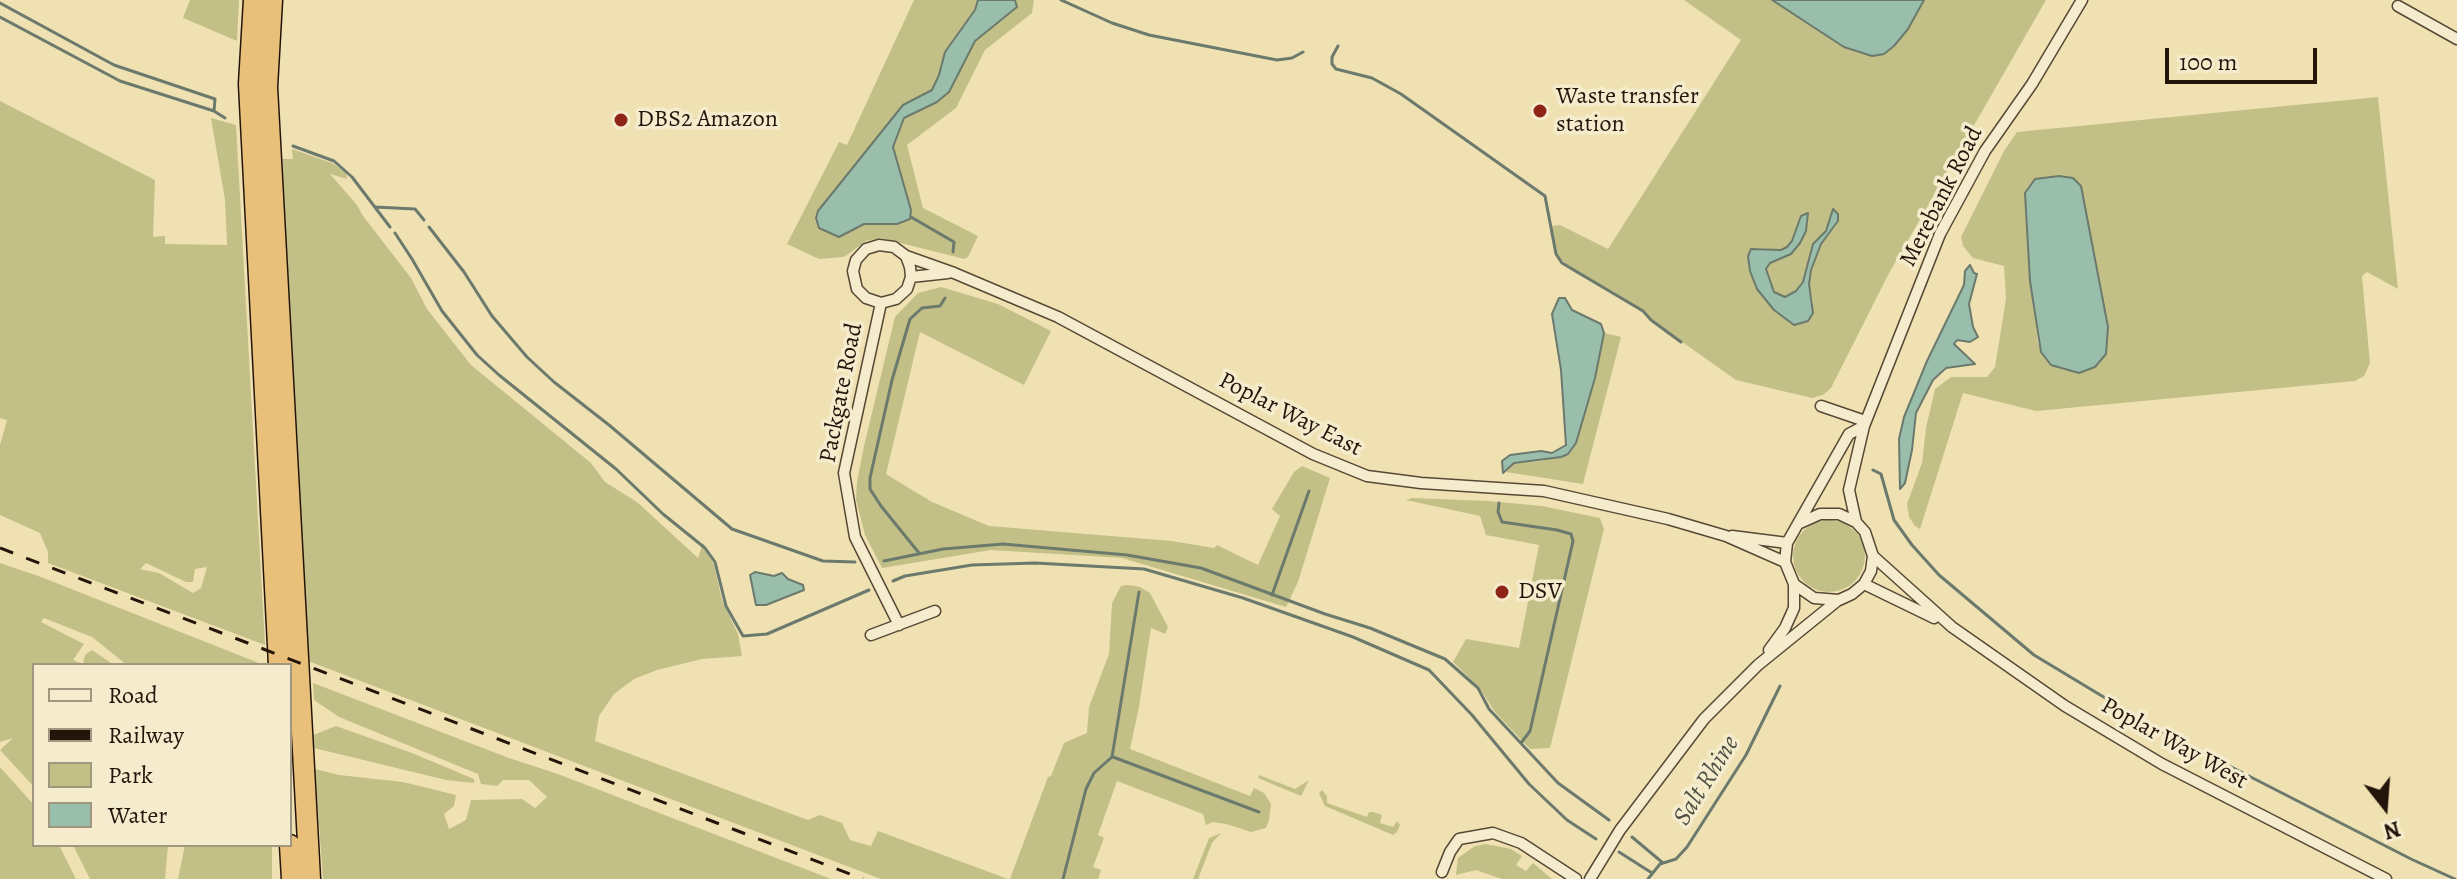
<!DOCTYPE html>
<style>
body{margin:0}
#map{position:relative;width:2457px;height:879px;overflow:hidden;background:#f0e1b3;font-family:Alegreya,serif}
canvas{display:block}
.legend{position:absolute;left:32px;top:663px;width:260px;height:184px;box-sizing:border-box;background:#f5ecce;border:2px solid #a19680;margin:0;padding:10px 14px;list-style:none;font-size:24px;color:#24150b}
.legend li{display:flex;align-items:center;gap:16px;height:40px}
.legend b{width:40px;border:2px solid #a19680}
.north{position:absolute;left:2345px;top:767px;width:80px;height:80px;-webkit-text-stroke:6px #f5ecce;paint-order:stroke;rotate:163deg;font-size:22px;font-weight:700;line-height:32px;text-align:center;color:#24150b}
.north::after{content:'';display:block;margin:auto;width:28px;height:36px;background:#24150b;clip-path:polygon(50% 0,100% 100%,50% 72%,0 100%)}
.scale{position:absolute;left:2165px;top:48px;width:152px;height:36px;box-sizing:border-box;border:4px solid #24150b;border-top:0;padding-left:10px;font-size:24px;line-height:28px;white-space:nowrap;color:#24150b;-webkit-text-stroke:6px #f5ecce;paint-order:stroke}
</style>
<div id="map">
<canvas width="2457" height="879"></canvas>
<ul class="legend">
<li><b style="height:10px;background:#f5ecce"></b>Road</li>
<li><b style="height:10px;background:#24150b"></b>Railway</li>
<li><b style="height:22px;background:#c2c087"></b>Park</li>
<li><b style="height:22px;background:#9abeac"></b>Water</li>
</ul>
<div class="north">N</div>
<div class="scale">100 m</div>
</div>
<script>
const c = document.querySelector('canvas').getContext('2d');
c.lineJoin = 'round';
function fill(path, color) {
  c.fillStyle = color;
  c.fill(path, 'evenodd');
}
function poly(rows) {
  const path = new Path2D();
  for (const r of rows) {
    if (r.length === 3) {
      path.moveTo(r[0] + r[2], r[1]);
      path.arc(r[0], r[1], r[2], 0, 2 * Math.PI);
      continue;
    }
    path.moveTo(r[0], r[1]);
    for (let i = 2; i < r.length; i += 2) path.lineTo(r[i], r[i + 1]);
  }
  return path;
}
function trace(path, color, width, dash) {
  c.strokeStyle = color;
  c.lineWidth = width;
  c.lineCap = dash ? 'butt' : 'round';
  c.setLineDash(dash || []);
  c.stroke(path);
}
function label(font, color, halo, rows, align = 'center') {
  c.font = font + ' Alegreya,serif';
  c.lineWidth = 7;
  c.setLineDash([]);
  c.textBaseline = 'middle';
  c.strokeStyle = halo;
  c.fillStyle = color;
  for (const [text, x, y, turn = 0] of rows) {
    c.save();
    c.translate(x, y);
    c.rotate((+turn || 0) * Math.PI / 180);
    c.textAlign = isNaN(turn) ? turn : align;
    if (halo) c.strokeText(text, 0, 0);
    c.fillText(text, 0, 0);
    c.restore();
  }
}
const green = poly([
 [190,0,239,0,237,41,183,18],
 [914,0,978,0,975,10,945,52,939,75,932,90,910,101,842,236,864,224,897,224,911,210,893,147,904,118,937,102,975,41,1017,7,1015,0,1034,0,1032,13,985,50,956,108,907,145,923,208,978,236,968,257,964,259,881,238,866,241,844,257,819,259,787,244,839,142,847,145],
 [1684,0,1772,0,1786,9,1908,29,1924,0,2046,0,1888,275,1831,388,1823,395,1812,398,1736,380,1651,320,1643,311,1574,272,1556,254,1552,226,1560,225,1608,249,1741,40],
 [1832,210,1836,226,1821,244,1811,270,1809,284,1813,303,1804,323,1794,325,1757,289,1748,264,1757,248,1781,250,1787,247,1792,242,1801,216,1808,218,1806,231,1779,260,1770,263,1766,269,1773,292,1785,297,1796,291,1803,282,1812,249,1826,231],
 [2378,97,2398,289,2367,272,2362,276,2370,363,2364,376,2355,381,2036,411,1963,393,1920,529,1915,526,1909,517,1907,504,1922,463,1926,428,1935,389,1951,377,1987,377,1995,367,2006,299,2004,266,1973,258,1963,246,1961,237,2004,151,2017,132],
 [2029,185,2081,186,2108,327,2079,373,2051,365,2041,352,2038,343,2030,281,2025,201],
 [0,101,155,180,153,237,165,236,165,244,227,245,225,200,211,118,236,125,265,645,48,563,48,552,40,533,0,515,0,445,7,420,0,418],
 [146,563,186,582,193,582,195,569,207,567,201,588,193,593,159,573,140,569],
 [292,149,332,163,346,173,347,179,330,174,357,205,363,216,411,278,427,309,471,365,591,463,605,482,637,502,698,558,703,543,714,565,722,600,738,634,742,656,702,659,657,670,634,679,614,694,599,716,595,741,808,820,820,815,842,823,850,840,871,846,878,831,1008,879,881,879,308,661,279,159,293,159],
 [941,287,998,304,1051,331,1024,385,920,332,886,474,932,502,989,526,1172,541,1214,548,1217,545,1258,565,1280,516,1272,509,1294,472,1302,466,1330,478,1298,582,1286,607,1122,558,991,550,882,568,865,535,856,500,857,482,864,446,895,317,918,293],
 [1604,333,1621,337,1583,484,1506,472,1514,463,1542,461,1576,443,1595,378],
 [1412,498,1488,501,1542,506,1600,518,1604,529,1550,748,1530,749,1495,712,1479,687,1453,662,1466,639,1519,648,1539,545,1486,535,1480,516,1406,500],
 [1829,556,36],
 [0,563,41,577,264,665,127,665,92,637,44,618,41,622,84,644,73,660,83,664,85,655,92,650,114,665,34,665,34,787,0,750,13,738,0,742],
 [1128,585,1140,587,1150,593,1168,627,1165,634,1151,628,1139,707,1130,749,1250,796,1254,788,1264,793,1271,804,1269,820,1266,828,1251,832,1226,824,1213,822,1206,825,1203,814,1117,781,1098,835,1104,838,1093,867,1101,870,1098,879,1010,879,1048,777,1051,776,1064,743,1087,733,1089,707,1109,654,1112,603,1121,586],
 [313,683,509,758,558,774,831,879,323,879,315,769,339,775,403,782,456,795,454,806,444,814,449,829,466,820,471,800,522,799,535,808,547,797,529,780,503,780,497,786,481,784,478,774,339,717,314,700],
 [336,726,412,753,474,779,474,783,446,780,314,748,313,735],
 [0,767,34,805,34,845,59,845,76,879,0,879],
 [1259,775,1295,789,1309,780,1301,796,1258,778],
 [1322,790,1327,796,1327,803,1367,817,1369,812,1373,812,1382,815,1380,823,1393,827,1397,821,1400,825,1397,832,1393,835,1325,806,1319,793],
 [1221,833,1212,843,1198,879,1193,879,1209,838],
 [1486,844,1511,849,1522,856,1516,865,1526,871,1533,863,1552,879,1502,879,1476,870,1456,875,1458,858,1475,846],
 [73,845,168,845,165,879,90,879],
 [185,845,272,845,272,879,178,879]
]);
const water = poly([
 [978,0,1015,0,1017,7,975,41,949,92,937,102,904,118,893,147,911,210,910,219,897,224,864,224,839,237,819,228,816,218,818,211,903,105,932,90,939,75,945,52,975,10,978,0],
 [1772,0,1924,0,1908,29,1894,46,1884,54,1872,56,1844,47,1772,0],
 [2059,176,2073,178,2081,186,2108,327,2106,354,2095,367,2079,373,2051,365,2041,352,2030,281,2025,193,2035,179,2059,176],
 [1833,209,1838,214,1838,221,1821,244,1811,270,1809,284,1813,313,1808,321,1794,325,1774,310,1757,289,1750,271,1748,256,1751,249,1781,250,1787,247,1792,241,1801,216,1808,213,1806,231,1800,243,1791,254,1770,263,1766,269,1774,292,1785,297,1796,291,1803,282,1813,244,1826,231,1833,209],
 [1970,265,1974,273,1977,274,1969,304,1973,327,1978,337,1970,342,1957,340,1954,344,1975,364,1946,368,1933,380,1916,413,1912,450,1905,483,1900,489,1899,439,1904,417,1927,361,1964,285,1965,271,1970,265],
 [1559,298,1565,298,1572,310,1601,324,1604,333,1595,378,1576,443,1568,454,1561,457,1514,463,1503,473,1502,461,1510,455,1541,451,1552,453,1566,445,1561,370,1552,314,1559,298],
 [755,572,774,576,782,573,788,579,803,585,804,590,766,605,756,605,750,575,755,572]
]);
const stream = poly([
 [1061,0,1112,23,1149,35,1277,60,1292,58,1303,52],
 [0,3,114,65,215,99,214,111],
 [0,17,120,81,214,111,225,118],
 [1338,46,1332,57,1332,64,1336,69,1372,78,1401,94,1545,196,1556,254,1562,263,1643,311,1651,320,1681,342],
 [293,146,334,161,352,177,390,227],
 [375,207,415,209,424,220],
 [911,217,954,242,953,252],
 [429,227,464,272,492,316,527,357,554,382,609,425,732,529,823,561,855,562],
 [395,233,412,259,442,311,477,355,499,375,616,469,663,514,705,548,715,562,726,606,743,636,767,634,869,590],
 [1873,470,1881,474,1894,520,1912,545,1939,575,2034,655,2155,728,2411,859,2455,879],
 [1499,503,1498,512,1502,522,1557,530,1571,534,1573,541,1530,731,1521,743],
 [919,553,881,506,870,489,870,478,892,380,910,319,922,308,940,306,945,298],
 [884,561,943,549,1003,544,1127,555,1201,568,1325,614,1370,628,1445,659,1478,688,1489,709,1558,783,1609,820],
 [893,581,905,576,972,565,1035,563,1144,569,1243,598,1353,637,1429,670,1472,715,1529,784,1567,820,1596,839],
 [1272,595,1309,491],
 [1113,757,1259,812],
 [1632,837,1663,863],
 [1619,852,1652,873],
 [1063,879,1086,789,1094,773,1112,757,1139,592],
 [1648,879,1660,864,1676,859,1687,847,1746,755,1780,686]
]);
const street = poly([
 [2398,6,2457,39],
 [906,256,910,267,911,277,907,289,896,299,881,303,866,298,857,289,853,271,856,260,866,249,879,245,894,247,906,256,954,273,1058,317,1313,454,1367,476,1421,483,1544,491,1668,519,1726,536,1785,562],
 [911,277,948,273],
 [881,303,844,473,855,537,899,625],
 [1821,406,1865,421],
 [1856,522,1849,490,1864,426,1940,234,1985,151,2032,84,2082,0],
 [1800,523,1820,514,1839,514,1856,522,1865,532,1873,556,1871,571,1864,584,1852,594,1839,600,1814,598,1794,584,1785,562,1787,543,1849,434,1864,426],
 [1732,536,1787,543],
 [1873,556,1952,627,2065,706,2162,764,2386,879],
 [1864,584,1934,618],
 [871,635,935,611],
 [1769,650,1785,628,1794,608,1794,584],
 [1442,872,1450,852,1459,839,1493,833,1521,843,1576,879],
 [1590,879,1620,830,1704,719,1758,665,1837,601]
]);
const highway = poly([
 [254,0,249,84,279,665],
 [272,0,267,87,310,879],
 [290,845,292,879]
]);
const rail = poly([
 [0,548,863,879]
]);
const markers = [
 [1540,111,8,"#8f2418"],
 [621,120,8,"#8f2418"],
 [1502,592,8,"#8f2418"]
];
const poiNames = [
 ["Waste transfer",1556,97],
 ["station",1556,125],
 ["DBS2 Amazon",637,120],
 ["DSV",1518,592]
];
const streetNames = [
 ["Merebank Road",1942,197,-63],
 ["Packgate Road",842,393,-79],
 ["Poplar Way East",1290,415,27],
 ["Poplar Way West",2174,744,29]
];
const waterNames = [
 ["Salt Rhine",1707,781,-58]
];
fill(green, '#c2c087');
fill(water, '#9abeac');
trace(water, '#6b7a6c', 2);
trace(stream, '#6b7a6c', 3);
trace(street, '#574835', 13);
trace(highway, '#24150b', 23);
trace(street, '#f5ecce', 10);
trace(highway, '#e8c07a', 20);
trace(rail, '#24150b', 3, [14, 14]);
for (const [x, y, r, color] of markers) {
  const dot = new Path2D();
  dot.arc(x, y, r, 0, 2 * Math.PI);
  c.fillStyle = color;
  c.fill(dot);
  trace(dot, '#f5ecce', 3);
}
label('24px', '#24150b', '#f5ecce', poiNames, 'left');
label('24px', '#24150b', '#f5ecce', streetNames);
label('italic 26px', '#4d5043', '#f5ecce', waterNames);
</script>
